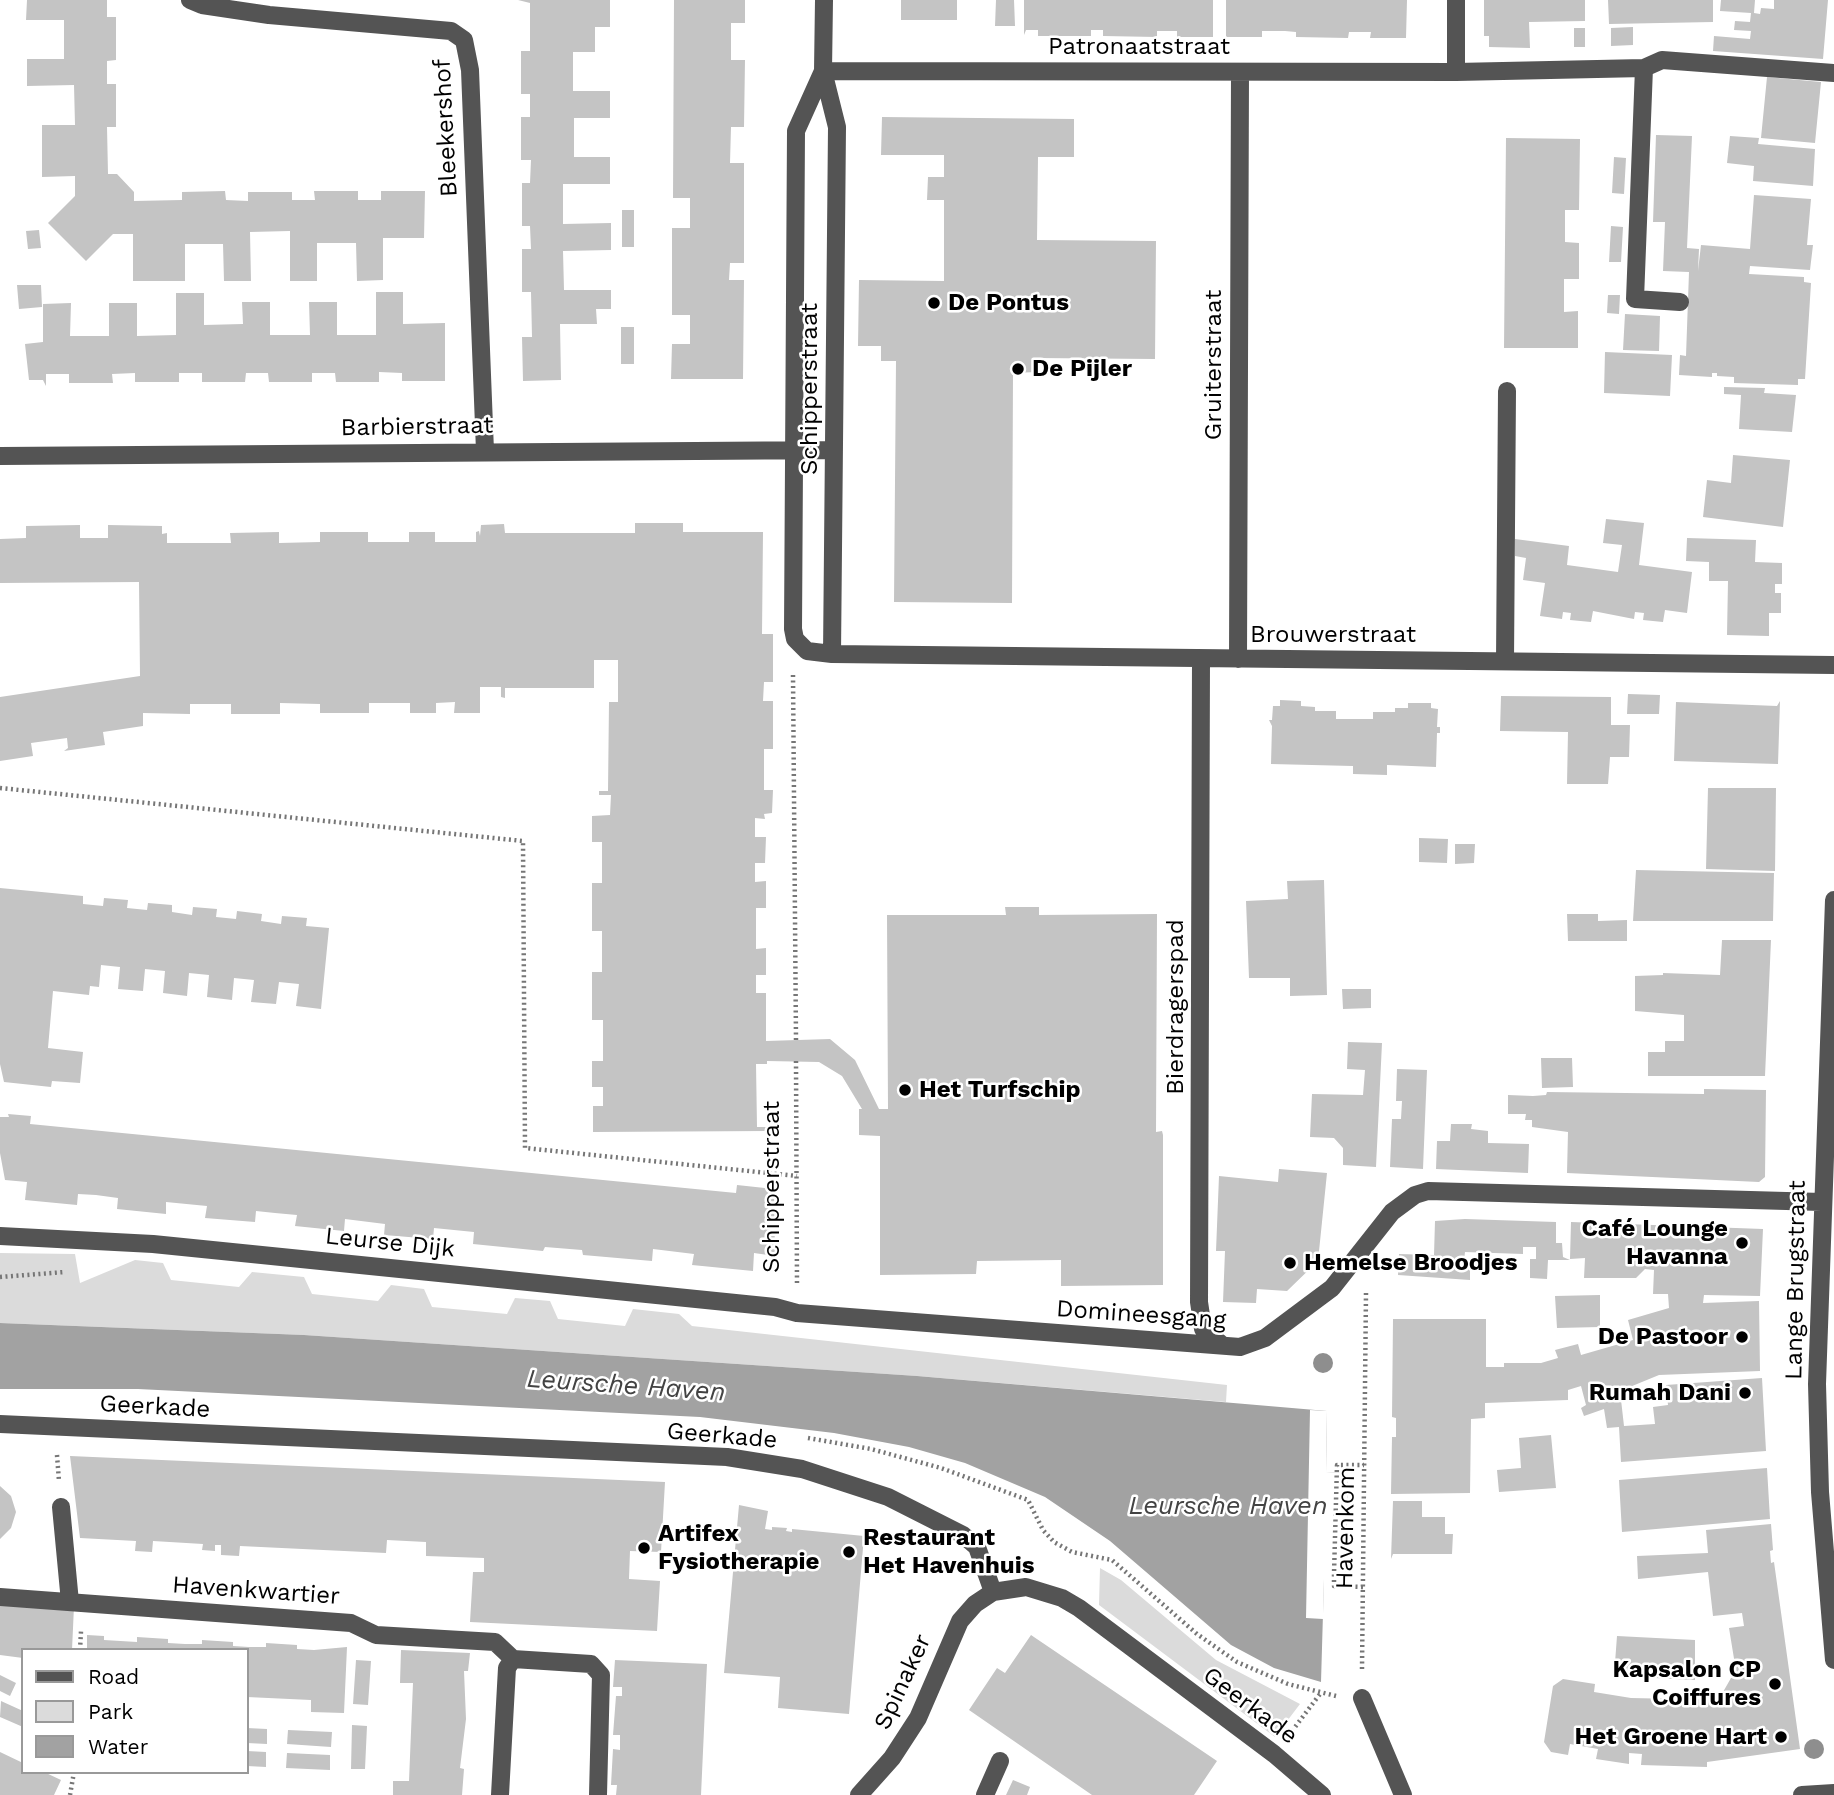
<!DOCTYPE html>
<meta charset="utf-8">
<style>
body{margin:0}
#map{position:relative;width:1834px;height:1795px;overflow:hidden;background:#fff;font-family:"Work Sans",sans-serif}
canvas{display:block}
.legend{position:absolute;left:21px;top:1648px;width:228px;height:126px;box-sizing:border-box;background:#fff;border:2px solid #999;margin:0;padding:9px 12px;list-style:none;font-size:21px;color:#000}
.legend li{display:flex;align-items:center;gap:14px;height:35px}
.legend b{width:35px;border:2px solid #999}
</style>
<div id="map">
<canvas width="1834" height="1795"></canvas>
<ul class="legend">
<li><b style="height:9px;background:#545454"></b>Road</li>
<li><b style="height:19px;background:#dbdbdb"></b>Park</li>
<li><b style="height:19px;background:#a2a2a2"></b>Water</li>
</ul>
</div>
<script>
const c = document.querySelector('canvas').getContext('2d');
c.lineJoin = 'round';
function fill(path, color) {
  c.fillStyle = color;
  c.fill(path, 'evenodd');
}
function poly(rows) {
  const path = new Path2D();
  for (const r of rows) {
    path.moveTo(r[0], r[1]);
    for (let i = 2; i < r.length; i += 2) path.lineTo(r[i], r[i + 1]);
  }
  return path;
}
function trace(path, color, width, dash) {
  c.strokeStyle = color;
  c.lineWidth = width;
  c.lineCap = dash ? 'butt' : 'round';
  c.setLineDash(dash || []);
  c.stroke(path);
}
function label(font, color, halo, rows, align = 'center') {
  c.font = font + ' "Work Sans",sans-serif';
  c.lineWidth = 5;
  c.setLineDash([]);
  c.textBaseline = 'middle';
  c.strokeStyle = halo;
  c.fillStyle = color;
  for (const [text, x, y, turn = 0] of rows) {
    c.save();
    c.translate(x, y);
    c.rotate((+turn || 0) * Math.PI / 180);
    c.textAlign = isNaN(turn) ? turn : align;
    if (halo) c.strokeText(text, 0, 0);
    c.fillText(text, 0, 0);
    c.restore();
  }
}
const green = poly([
 [0,1253,75,1254,80,1283,135,1260,163,1263,171,1280,239,1287,252,1272,304,1277,312,1294,378,1301,391,1285,424,1289,432,1307,507,1314,515,1298,550,1301,558,1319,625,1326,633,1309,679,1314,692,1326,1227,1385,1226,1402,917,1376,304,1335,0,1323],
 [1100,1568,1121,1580,1216,1660,1300,1704,1275,1737,1099,1605]
]);
const water = poly([
 [0,1323,304,1335,917,1376,1327,1411,1326,1472,1348,1473,1345,1579,1324,1579,1321,1682,1274,1668,1231,1645,1110,1541,1045,1497,965,1463,909,1447,834,1433,700,1417,138,1389,0,1389]
]);
const pier = poly([
 [1310,1410,1327,1411,1326,1472,1348,1473,1345,1579,1324,1579,1323,1619,1306,1618]
]);
const building = poly([
 [27,0,107,0,107,17,116,17,116,60,107,61,107,84,116,84,116,127,107,127,108,174,117,174,134,192,134,201,182,200,182,192,225,191,226,200,248,201,248,192,292,192,292,200,315,200,314,191,358,191,358,200,381,200,381,191,425,191,424,238,383,238,383,280,357,281,356,243,317,243,317,281,290,281,290,231,250,232,251,281,224,281,223,244,185,244,185,281,133,281,133,234,113,234,86,261,48,223,75,196,75,176,42,177,42,125,75,125,74,85,27,86,27,59,64,59,64,20,26,20],
 [518,0,610,0,610,27,595,27,595,52,573,52,573,91,610,91,610,118,574,118,574,157,610,157,610,184,563,184,563,224,611,223,611,250,563,251,564,290,611,290,611,309,596,309,597,324,560,324,561,380,523,381,522,337,532,337,531,292,522,292,522,249,531,249,530,226,522,226,522,183,530,183,531,160,521,160,521,117,530,117,530,94,521,94,521,51,530,51,530,3],
 [674,0,745,0,745,23,731,23,731,60,745,60,744,127,731,127,730,163,744,163,744,263,730,263,729,280,744,280,743,379,671,379,672,344,690,344,690,315,672,315,672,228,690,228,690,198,673,198],
 [901,0,957,0,957,20,901,20],
 [996,0,1014,0,1015,26,995,26],
 [1024,0,1213,0,1213,37,1177,37,1177,31,1157,31,1157,37,1103,36,1103,30,1091,30,1091,36,1038,36,1038,30,1026,30,1024,35],
 [1226,0,1407,0,1406,38,1370,38,1371,32,1349,32,1348,38,1296,37,1296,32,1285,31,1262,31,1262,37,1226,37],
 [1484,0,1585,0,1585,21,1529,22,1530,48,1489,47,1489,36,1484,36],
 [1608,0,1713,0,1713,22,1609,24],
 [1721,0,1755,0,1754,13,1760,14,1761,8,1774,9,1774,0,1828,0,1823,59,1713,51,1714,36,1750,39,1751,31,1734,30,1735,21,1750,22,1751,13,1720,11],
 [1633,27,1633,45,1611,46,1611,28],
 [1574,28,1585,28,1585,47,1574,47],
 [1767,77,1821,82,1815,143,1761,138],
 [882,117,1074,119,1074,157,1038,157,1037,240,1156,241,1155,359,1036,358,1037,372,1013,373,1012,603,894,602,896,361,881,361,881,346,858,346,859,280,944,281,944,200,927,200,928,177,944,177,944,155,881,155],
 [1656,135,1692,136,1687,248,1699,249,1698,271,1701,245,1750,249,1754,195,1811,199,1807,245,1813,245,1810,270,1750,266,1749,274,1804,277,1804,282,1811,283,1805,379,1798,379,1798,385,1734,383,1734,377,1717,376,1717,373,1712,373,1712,377,1679,375,1680,355,1686,356,1689,272,1663,271,1665,222,1653,222],
 [1730,136,1759,138,1758,144,1815,149,1813,186,1753,181,1754,166,1727,163],
 [1506,138,1580,139,1579,210,1565,210,1565,242,1579,243,1579,279,1564,279,1564,312,1578,311,1578,348,1504,348],
 [1614,157,1626,158,1624,194,1612,193],
 [622,210,634,210,634,247,622,247],
 [1611,226,1623,227,1621,262,1609,262],
 [39,230,41,248,28,249,26,231],
 [17,285,41,285,42,307,19,309],
 [376,292,403,292,403,324,445,323,445,381,402,381,402,373,379,372,379,382,336,382,335,373,312,373,312,382,269,382,268,373,246,373,245,382,202,382,202,373,179,373,179,382,135,382,135,373,112,374,113,383,69,383,69,374,46,374,46,386,43,380,29,380,25,344,43,342,43,304,71,303,70,336,109,336,109,303,137,303,137,336,176,335,176,293,204,293,204,325,243,324,242,302,270,302,270,335,310,335,309,302,337,302,337,335,376,335],
 [1608,295,1620,295,1619,314,1607,313],
 [1625,314,1660,316,1659,351,1623,350],
 [621,327,634,327,634,364,621,364],
 [1605,352,1672,355,1670,396,1604,393],
 [1724,387,1765,388,1764,393,1796,395,1792,432,1739,429,1741,395,1724,394],
 [1733,455,1790,460,1783,527,1703,517,1707,480,1731,483],
 [1606,519,1644,523,1639,565,1692,572,1687,613,1665,610,1663,622,1643,620,1644,613,1635,612,1634,619,1593,611,1591,622,1570,620,1571,613,1563,612,1562,619,1540,616,1545,583,1523,580,1526,558,1515,556,1515,539,1569,546,1567,565,1618,572,1622,545,1603,543],
 [635,523,683,523,683,532,763,532,762,634,773,634,773,682,764,682,763,701,773,701,773,749,764,749,764,790,773,790,772,813,764,814,765,819,755,818,755,837,766,837,765,863,755,863,755,882,766,881,766,908,756,908,756,949,766,948,766,975,756,975,756,993,766,993,766,1041,830,1039,855,1060,879,1109,888,1109,887,915,1006,915,1005,907,1039,907,1039,915,1157,914,1156,1132,1162,1131,1163,1135,1163,1285,1061,1286,1061,1260,977,1261,976,1274,880,1275,880,1136,859,1135,859,1109,862,1109,842,1076,819,1062,767,1061,767,1064,756,1064,757,1127,767,1127,767,1131,593,1132,593,1106,603,1106,603,1087,592,1087,592,1061,603,1061,603,1020,592,1020,592,972,602,972,602,931,592,931,592,883,602,883,602,842,592,842,592,816,610,815,611,795,599,795,599,791,608,791,609,702,618,702,618,660,594,660,594,688,505,688,505,698,501,697,501,687,480,687,480,713,454,713,455,702,436,703,436,713,410,713,410,703,369,703,369,713,320,713,320,704,280,703,280,714,231,714,231,704,190,704,190,714,143,713,143,726,103,732,105,745,64,751,68,748,67,738,31,743,33,756,0,761,0,697,140,676,139,582,0,583,0,539,26,538,26,526,80,525,80,538,108,538,108,525,162,526,162,534,167,533,167,543,231,543,230,533,279,532,279,543,320,542,320,532,368,532,368,542,409,542,409,532,435,532,435,542,476,542,476,532,479,531,480,536,481,525,504,524,505,533,635,533],
 [1687,538,1756,540,1755,562,1782,563,1782,584,1775,584,1775,593,1781,593,1781,613,1769,613,1769,636,1727,635,1728,581,1709,581,1709,562,1686,561],
 [1628,694,1660,695,1659,714,1627,714],
 [1501,696,1611,697,1611,725,1630,725,1629,757,1610,757,1608,784,1567,784,1568,732,1500,731],
 [1280,700,1301,701,1301,706,1315,707,1315,711,1336,711,1336,719,1373,719,1373,712,1395,712,1395,708,1408,708,1408,703,1431,703,1431,708,1438,709,1437,727,1440,727,1440,733,1437,733,1436,767,1387,765,1387,775,1353,774,1353,766,1271,764,1272,726,1269,720,1272,720,1273,706,1280,706],
 [1780,701,1778,764,1674,761,1676,702,1777,706],
 [1708,788,1776,788,1775,871,1706,869],
 [1419,838,1448,839,1447,863,1419,862],
 [1455,844,1475,844,1474,863,1455,864],
 [1636,870,1774,873,1773,921,1633,921],
 [1324,880,1327,995,1290,996,1290,978,1249,978,1246,901,1288,899,1287,881],
 [0,888,83,896,83,904,103,906,104,898,128,900,127,908,147,910,148,903,172,905,172,912,192,915,193,907,217,909,216,917,236,919,237,911,262,914,261,921,281,924,282,916,307,918,306,926,329,928,321,1009,296,1006,299,984,279,982,276,1004,251,1002,254,980,234,978,232,1000,207,997,209,975,189,973,187,996,163,993,165,971,145,969,143,991,118,989,120,967,101,965,99,987,90,986,89,995,53,991,48,1048,83,1052,80,1083,52,1081,51,1087,4,1082,0,1064],
 [1567,914,1598,914,1598,921,1627,920,1627,941,1568,941],
 [1722,940,1771,940,1765,1076,1648,1076,1648,1052,1665,1052,1665,1041,1684,1041,1684,1015,1635,1011,1635,976,1663,975,1663,973,1720,975],
 [1342,989,1371,989,1371,1008,1343,1009],
 [1348,1042,1382,1043,1376,1167,1343,1165,1343,1148,1334,1138,1310,1137,1312,1094,1363,1095,1365,1070,1347,1069],
 [1541,1058,1572,1058,1573,1087,1542,1088],
 [1397,1069,1427,1070,1423,1169,1390,1167,1392,1119,1401,1119,1402,1101,1396,1101],
 [1704,1089,1766,1090,1765,1177,1759,1182,1567,1173,1568,1132,1532,1127,1532,1120,1525,1120,1526,1114,1508,1114,1508,1095,1533,1096,1546,1095,1547,1092,1704,1094],
 [8,1114,31,1116,30,1124,736,1193,737,1185,774,1189,775,1256,754,1253,753,1271,692,1265,694,1254,653,1249,652,1261,583,1255,582,1250,545,1247,543,1251,473,1244,474,1232,434,1228,433,1239,384,1235,385,1224,345,1219,344,1231,295,1226,297,1215,275,1213,256,1211,255,1222,205,1218,207,1206,166,1202,166,1214,117,1209,118,1198,96,1195,78,1194,77,1205,25,1200,27,1182,5,1180,0,1153,0,1117,9,1117],
 [1451,1124,1472,1124,1471,1129,1488,1131,1488,1143,1529,1144,1528,1173,1436,1169,1437,1141,1450,1141],
 [1279,1169,1327,1173,1318,1261,1287,1291,1257,1289,1256,1303,1223,1302,1225,1251,1216,1251,1219,1176,1278,1182],
 [1465,1219,1556,1222,1556,1243,1562,1243,1563,1257,1570,1260,1548,1260,1547,1279,1530,1278,1530,1259,1536,1259,1536,1247,1523,1247,1523,1254,1465,1252,1464,1260,1470,1260,1470,1280,1398,1275,1399,1254,1434,1255,1435,1221],
 [1571,1222,1763,1229,1760,1296,1704,1295,1703,1303,1759,1301,1760,1371,1659,1375,1620,1391,1624,1426,1655,1424,1653,1407,1668,1405,1666,1385,1762,1378,1766,1451,1621,1462,1619,1427,1607,1428,1604,1409,1584,1416,1581,1408,1586,1405,1581,1386,1568,1390,1568,1400,1485,1403,1485,1418,1471,1419,1470,1493,1391,1494,1392,1437,1396,1437,1396,1418,1392,1417,1393,1319,1486,1319,1486,1367,1504,1367,1504,1363,1541,1363,1558,1358,1555,1350,1578,1344,1581,1355,1633,1340,1628,1320,1669,1308,1668,1294,1653,1294,1654,1270,1645,1269,1636,1278,1584,1278,1585,1258,1570,1259],
 [1600,1295,1600,1327,1557,1328,1555,1296],
 [1551,1435,1556,1488,1499,1492,1497,1470,1521,1468,1519,1438],
 [70,1456,665,1482,661,1552,630,1551,629,1579,660,1581,657,1631,470,1622,473,1572,484,1572,484,1558,426,1556,426,1542,387,1540,386,1553,240,1546,239,1556,221,1555,221,1545,215,1545,215,1551,202,1550,203,1544,153,1541,152,1552,135,1551,136,1541,80,1538],
 [1767,1468,1770,1519,1622,1532,1619,1480],
 [0,1486,11,1496,16,1512,11,1528,0,1539],
 [1393,1501,1422,1501,1422,1517,1445,1517,1445,1534,1453,1534,1452,1554,1393,1554,1391,1559],
 [739,1505,768,1511,765,1529,772,1530,772,1527,787,1528,786,1531,792,1532,792,1529,864,1536,849,1714,778,1708,780,1677,724,1673],
 [1771,1524,1773,1550,1770,1551,1771,1563,1774,1562,1800,1749,1707,1762,1707,1767,1641,1765,1642,1754,1629,1753,1629,1764,1596,1759,1598,1749,1570,1744,1568,1755,1551,1752,1544,1742,1553,1686,1563,1679,1595,1684,1594,1692,1631,1698,1724,1700,1723,1692,1731,1678,1737,1677,1729,1628,1744,1626,1742,1613,1713,1616,1708,1572,1638,1579,1637,1556,1708,1553,1706,1530],
 [0,1602,74,1606,72,1650,23,1650,23,1658,0,1655],
 [87,1635,104,1636,104,1640,137,1642,137,1637,168,1639,168,1643,185,1644,202,1644,202,1640,233,1642,233,1646,249,1647,266,1647,266,1643,297,1645,297,1649,314,1650,347,1647,344,1713,311,1712,311,1700,247,1697,247,1650,87,1650],
 [1031,1635,1217,1761,1194,1795,1092,1795,969,1710,997,1668,1005,1673],
 [1617,1636,1695,1640,1695,1680,1614,1676],
 [401,1650,470,1653,468,1671,464,1671,466,1719,460,1768,464,1769,462,1795,393,1795,393,1781,409,1781,413,1683,400,1683],
 [356,1660,371,1661,368,1705,353,1704],
 [615,1660,707,1664,701,1795,616,1795,617,1785,611,1785,613,1749,620,1750,620,1735,613,1735,616,1696,622,1696,622,1687,613,1687],
 [0,1675,16,1683,10,1696,0,1691],
 [1,1701,23,1711,23,1727,0,1717],
 [352,1725,367,1726,365,1769,351,1769],
 [247,1728,267,1729,267,1744,247,1743],
 [288,1730,332,1732,331,1747,287,1744],
 [247,1751,266,1752,266,1767,247,1766],
 [0,1752,23,1763,23,1772,44,1772,61,1780,54,1795,0,1795],
 [287,1753,330,1755,330,1770,286,1768],
 [1013,1780,1030,1787,1027,1795,1006,1795]
]);
const path = poly([
 [793,675,796,1040],
 [0,788,523,841,525,1148,797,1176],
 [796,1061,797,1284],
 [0,1277,65,1272],
 [808,1438,871,1449,941,1468,1028,1500,1043,1530,1054,1542,1072,1552,1112,1560,1197,1634,1237,1662,1288,1684,1336,1696],
 [57,1455,59,1481],
 [1363,1587,1334,1586,1334,1574,1337,1465,1364,1465],
 [80,1650,81,1631],
 [1362,1669,1366,1293],
 [1292,1731,1320,1694],
 [70,1795,74,1772]
]);
const minor = poly([
 [190,0,202,5,269,15,451,31,464,40,470,70,485,451],
 [1644,68,1662,60,1834,73],
 [823,71,796,131,793,629,795,639,807,651,832,654,837,127,823,71,824,0],
 [823,71,1456,72,1644,68,1635,299,1680,302],
 [1456,72,1456,0],
 [0,456,834,450],
 [832,654,1834,665],
 [1201,659,1199,1302,1203,1329,1222,1345],
 [1238,659,1240,72],
 [1505,661,1507,391],
 [1834,900,1817,1384,1820,1492,1834,1660],
 [0,1236,153,1244,775,1307,797,1313,1240,1347,1265,1338,1332,1288,1392,1212,1415,1195,1428,1191,1822,1202],
 [0,1424,727,1457,802,1469,888,1497,963,1535,977,1547,993,1592,1026,1587,1062,1598,1079,1608,1274,1754,1322,1795],
 [61,1507,70,1602],
 [0,1597,351,1623,376,1635,495,1642,513,1659],
 [1362,1698,1403,1795],
 [500,1795,507,1668,513,1659,591,1664,601,1675,598,1795],
 [859,1795,892,1758,918,1718,960,1621,975,1604,993,1592],
 [985,1795,1000,1761],
 [1802,1795,1834,1793]
]);
const trees = [
 [1323,1363],
 [1814,1749]
];
const markers = [
 [934,303,7,"#000"],
 [1018,369,7,"#000"],
 [905,1090,7,"#000"],
 [1742,1243,7,"#000"],
 [1290,1263,7,"#000"],
 [1742,1337,7,"#000"],
 [1745,1393,7,"#000"],
 [644,1548,7,"#000"],
 [849,1552,7,"#000"],
 [1775,1684,7,"#000"],
 [1781,1737,7,"#000"]
];
const streetNames = [
 ["Patronaatstraat",1139,47],
 ["Bleekershof",446,128,-93],
 ["Gruiterstraat",1214,365,-90],
 ["Schipperstraat",810,389,-90],
 ["Barbierstraat",417,427,-1],
 ["Brouwerstraat",1333,635],
 ["Bierdragerspad",1176,1007,-90],
 ["Schipperstraat",772,1187,-90],
 ["Leurse Dijk",390,1243,6],
 ["Lange Brugstraat",1796,1280,-89],
 ["Domineesgang",1141,1315,4],
 ["Geerkade",155,1407,3],
 ["Geerkade",722,1436,5],
 ["Havenkom",1346,1528,-89],
 ["Havenkwartier",256,1591,4],
 ["Spinaker",903,1682,-65],
 ["Geerkade",1250,1706,37]
];
const poiNames = [
 ["De Pontus",948,303],
 ["De Pijler",1032,369],
 ["Het Turfschip",919,1090],
 ["Café Lounge",1728,1229,"right"],
 ["Havanna",1728,1257,"right"],
 ["Hemelse Broodjes",1304,1263],
 ["De Pastoor",1728,1337,"right"],
 ["Rumah Dani",1731,1393,"right"],
 ["Artifex",658,1534],
 ["Fysiotherapie",658,1562],
 ["Restaurant",863,1538],
 ["Het Havenhuis",863,1566],
 ["Kapsalon CP",1761,1670,"right"],
 ["Coiffures",1761,1698,"right"],
 ["Het Groene Hart",1767,1737,"right"]
];
const waterNames = [
 ["Leursche Haven",626,1386,4],
 ["Leursche Haven",1228,1506]
];
fill(green, '#dbdbdb');
fill(water, '#a2a2a2');
fill(pier, '#fff');
fill(building, '#c4c4c4');
trace(path, '#767676', 4.5, [2, 3.5]);
trace(minor, '#545454', 18);
c.fillStyle = '#8e8e8e';
for (const [x, y] of trees) {
  c.beginPath();
  c.arc(x, y, 10, 0, 2 * Math.PI);
  c.fill();
}
for (const [x, y, r, color] of markers) {
  const dot = new Path2D();
  dot.arc(x, y, r, 0, 2 * Math.PI);
  c.fillStyle = color;
  c.fill(dot);
  trace(dot, '#fff', 2.5);
}
label('24px', '#000', '#fff', streetNames);
label('bold 24px', '#000', '#fff', poiNames, 'left');
label('italic 26px', '#434343', '#fff', waterNames);
</script>
